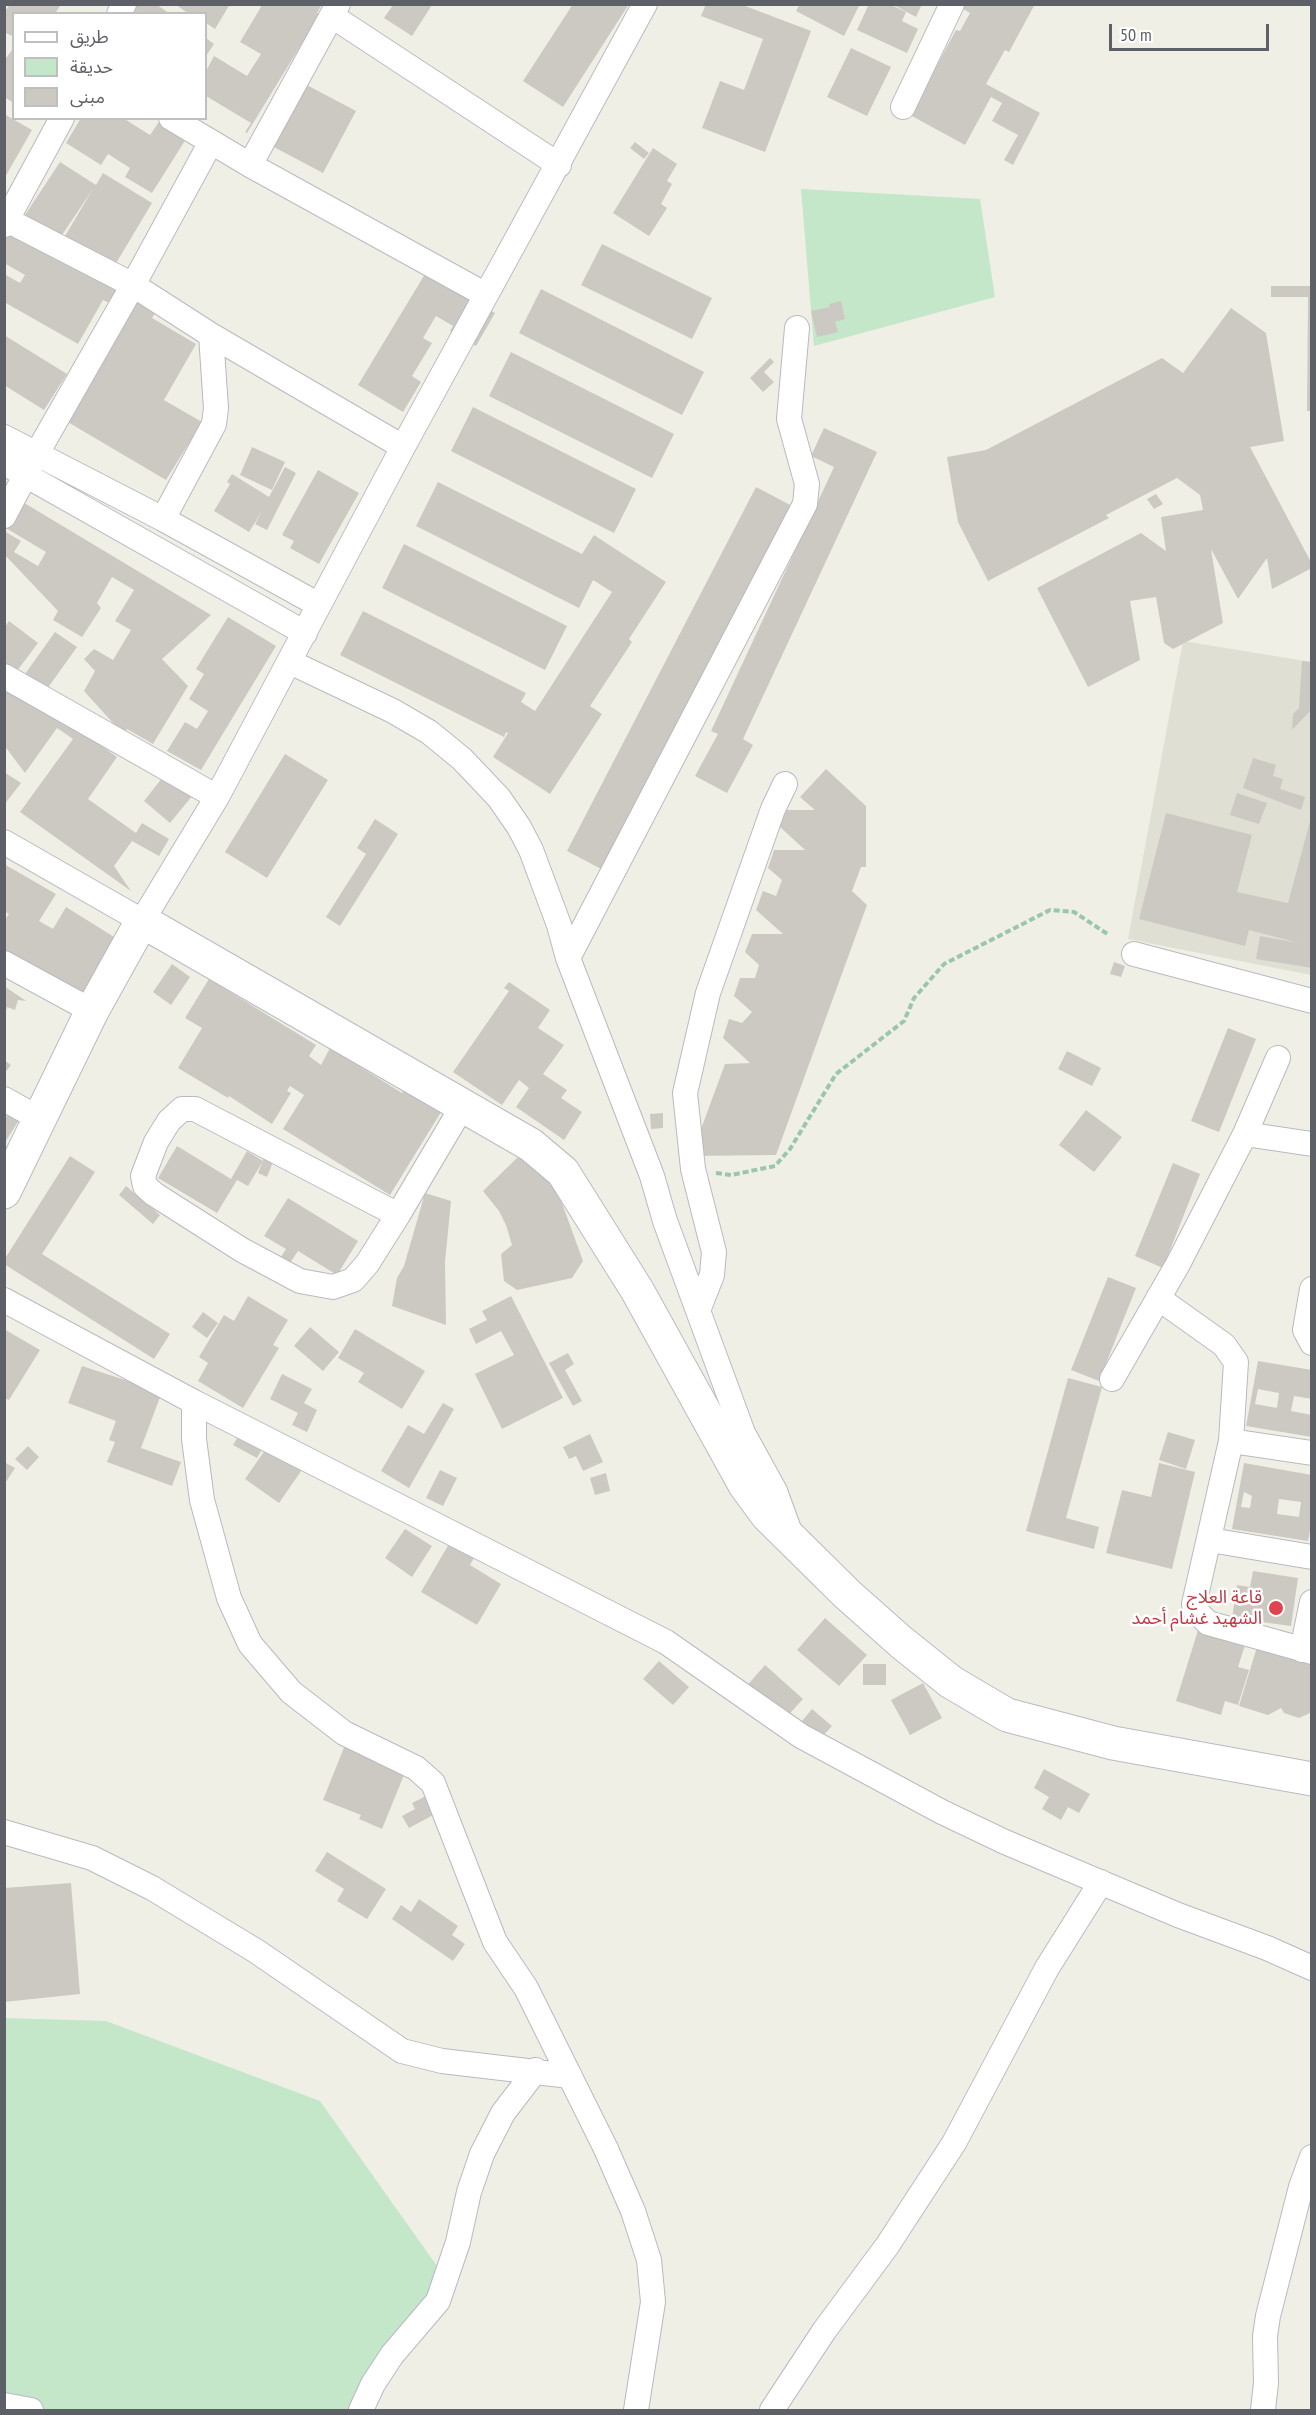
<!DOCTYPE html>
<meta charset="utf-8">
<style>
body{margin:0}
#map{position:relative;width:1316px;height:2415px;overflow:hidden;background:#f0efe6;font-family:"PT Sans Narrow","Noto Sans Arabic",sans-serif}
canvas{display:block}
.frame{position:absolute;inset:0;border:6px solid #5e6067;pointer-events:none}
.legend{position:absolute;left:12px;top:12px;width:195px;height:108px;box-sizing:border-box;background:#fff;border:2px solid #bfbfc2;margin:0;padding:8px 10px;list-style:none;font-size:18px;color:#5e6067}
.legend li{display:flex;align-items:center;gap:12px;height:30px}
.legend b{width:30px;border:2px solid #bfbfc2}
.scale{position:absolute;left:1109px;top:24px;width:160px;height:27px;box-sizing:border-box;border:3px solid #5e6067;border-top:0;padding-left:8px;font-size:18px;line-height:21px;white-space:nowrap;color:#5e6067;-webkit-text-stroke:4px #fff;paint-order:stroke}
</style>
<div id="map">
<canvas width="1316" height="2415"></canvas>
<div class="frame"></div>
<ul class="legend">
<li><b style="height:8px;background:#fff"></b>طريق</li>
<li><b style="height:16px;background:#c3e7c8"></b>حديقة</li>
<li><b style="height:16px;background:#ccc9c3"></b>مبنى</li>
</ul>
<div class="scale">50 m</div>
</div>
<script>
const c = document.querySelector('canvas').getContext('2d');
c.lineJoin = 'round';
function fill(path, color) {
  c.fillStyle = color;
  c.fill(path, 'evenodd');
}
function poly(rows) {
  const path = new Path2D();
  for (const r of rows) {
    path.moveTo(r[0], r[1]);
    for (let i = 2; i < r.length; i += 2) path.lineTo(r[i], r[i + 1]);
  }
  return path;
}
function trace(path, color, width, dash) {
  c.strokeStyle = color;
  c.lineWidth = width;
  c.lineCap = dash ? 'butt' : 'round';
  c.setLineDash(dash || []);
  c.stroke(path);
}
function label(font, color, halo, rows, align = 'center') {
  c.font = font + ' "PT Sans Narrow","Noto Sans Arabic",sans-serif';
  c.lineWidth = 5;
  c.setLineDash([]);
  c.textBaseline = 'middle';
  c.strokeStyle = halo;
  c.fillStyle = color;
  for (const [text, x, y, turn = 0] of rows) {
    c.save();
    c.translate(x, y);
    c.rotate((+turn || 0) * Math.PI / 180);
    c.textAlign = isNaN(turn) ? turn : align;
    if (halo) c.strokeText(text, 0, 0);
    c.fillText(text, 0, 0);
    c.restore();
  }
}
const education = poly([
 [1183,641,1311,662,1311,975,1128,939]
]);
const green = poly([
 [801,189,980,199,995,297,814,346],
 [5,2018,106,2021,320,2101,442,2273,372,2410,5,2410]
]);
const building = poly([
 [10,4,61,4,55,14,14,14,14,37,4,32,4,13],
 [130,4,156,4,170,14,124,14],
 [175,4,230,4,215,29,206,23,206,14,189,14],
 [257,4,322,4,317,13,320,14,247,133,245,132,251,123,206,96,206,71,214,56,247,76,261,54,240,42,261,7],
 [573,4,629,4,563,107,523,81],
 [706,4,740,4,811,31,765,152,702,128,720,81,744,90,763,39,701,16],
 [800,4,860,4,844,36,796,11],
 [869,4,889,4,906,12,902,21,918,29,907,53,857,30],
 [892,4,922,4,916,17],
 [955,4,1035,4,1009,52,1005,50,986,84,1040,113,1013,165,1004,160,1018,135,992,121,1002,103,991,97,965,145,910,115,956,30,960,31,970,13],
 [393,5,432,5,412,36,384,18],
 [206,38,214,44,206,56],
 [14,47,14,103,4,97,4,61],
 [851,48,891,67,867,116,827,97],
 [303,83,356,111,323,173,270,145],
 [4,114,32,130,4,179],
 [81,118,123,118,150,135,159,122,186,139,152,193,125,177,130,168,108,154,101,165,66,143],
 [635,142,649,153,644,159,630,148],
 [653,148,677,164,667,181,672,184,661,204,667,208,649,236,613,213],
 [60,162,96,185,103,173,152,203,112,270,62,241,93,189,60,238,25,215],
 [11,229,121,292,113,305,103,300,78,344,4,302,4,274,20,283,25,275,4,263,4,241],
 [602,244,712,298,692,339,581,285],
 [431,264,468,297,495,313,476,346,450,331,453,326,436,316,423,338,432,343,412,376,421,382,403,412,358,385],
 [1271,286,1312,286,1312,411,1307,411,1308,297,1271,297],
 [541,289,704,372,682,415,519,333],
 [133,298,156,311,152,318,196,344,164,400,202,422,166,480,61,418],
 [841,301,845,319,835,322,838,332,817,337,811,311,830,307,829,304],
 [1231,308,1266,333,1284,441,1250,447,1312,564,1312,568,1272,589,1267,558,1238,599,1211,549,1223,623,1173,649,1164,643,1156,597,1130,601,1140,660,1088,687,1037,588,1141,533,1166,551,1161,517,1203,510,1200,495,1177,478,1106,515,1109,518,988,581,958,522,947,457,986,450,1162,358,1183,373],
 [4,335,67,374,44,410,4,385],
 [511,352,674,434,652,478,489,396],
 [770,358,774,362,764,372,774,382,763,392,750,378],
 [473,407,636,489,614,533,451,451],
 [824,428,877,452,743,739,753,745,727,793,695,776,718,734,711,731,834,467,811,456],
 [252,447,285,462,272,490,240,475],
 [285,467,296,473,267,530,255,524,262,511,249,532,214,511,230,484,227,482,232,474,269,497],
 [318,470,359,493,319,564,290,548,294,541,282,535],
 [438,482,582,554,594,535,666,582,629,639,632,642,590,706,602,714,550,794,493,757,508,733,506,732,504,737,340,655,363,611,526,693,521,702,535,711,612,592,593,580,579,608,416,526],
 [756,487,794,507,605,871,567,851],
 [1156,494,1163,504,1154,509,1147,499],
 [16,498,211,615,162,659,188,686,153,744,127,729,123,734,84,691,95,671,84,659,94,649,113,660,131,630,115,621,134,590,112,577,97,603,101,608,82,637,53,620,58,611,4,554,4,531,21,541,14,552,38,566,46,552,4,527],
 [404,544,567,626,545,670,382,588],
 [228,617,276,646,201,770,167,751,185,722,197,729,208,711,189,699,204,674,196,669],
 [9,621,38,643,17,671,4,662,4,628],
 [55,632,77,647,47,689,25,674],
 [1302,661,1312,662,1312,709,1292,730,1293,714,1299,708],
 [4,675,117,757,88,799,136,833,142,823,169,839,159,856,132,841,114,866,131,891,20,812,73,739,57,728,25,773,4,745],
 [285,754,328,780,267,878,225,852],
 [1253,758,1276,765,1273,776,1283,779,1280,789,1305,797,1301,810,1243,788],
 [826,769,866,806,866,867,861,867,852,891,867,905,776,1155,691,1156,725,1064,750,1063,723,1038,729,1019,742,1023,752,1012,734,996,740,978,755,978,759,965,745,952,752,934,783,934,756,910,763,891,776,896,782,880,768,868,774,850,805,850,780,827,786,810,815,810,800,797],
 [4,772,21,783,4,805],
 [166,773,193,795,170,823,144,801],
 [1237,793,1267,803,1259,824,1230,815],
 [1166,813,1252,835,1237,892,1288,903,1312,814,1312,968,1256,959,1260,936,1299,943,1249,930,1245,946,1139,919],
 [375,819,398,834,340,926,326,917,366,854,357,848],
 [4,864,56,894,39,921,53,929,66,907,119,940,82,1000,4,950,4,921,9,914,4,911],
 [1114,962,1125,966,1121,977,1110,974],
 [172,964,190,977,171,1005,153,992],
 [209,979,316,1045,309,1056,321,1065,330,1048,402,1093,409,1081,446,1104,390,1195,283,1129,304,1095,290,1086,287,1091,291,1093,272,1124,229,1096,228,1098,178,1068,202,1028,185,1018],
 [509,982,550,1010,538,1028,564,1045,543,1074,567,1090,561,1098,582,1112,564,1140,516,1107,529,1088,519,1080,502,1105,453,1072,509,991,504,988],
 [4,986,26,1001,18,1000,15,1010,7,1007,5,1015],
 [1228,1028,1256,1039,1219,1132,1191,1121],
 [1067,1051,1101,1068,1092,1086,1058,1069],
 [4,1060,11,1065,4,1074],
 [1086,1110,1122,1137,1094,1172,1059,1145],
 [9,1113,19,1120,4,1144,4,1120],
 [663,1113,663,1128,651,1129,650,1114],
 [177,1146,231,1179,247,1151,263,1161,248,1186,237,1180,217,1213,158,1178],
 [266,1153,275,1157,267,1177,258,1173],
 [70,1156,95,1172,42,1254,170,1334,154,1359,4,1264,4,1260],
 [518,1157,555,1184,583,1261,572,1278,517,1290,504,1281,501,1254,512,1245,506,1225,499,1211,483,1191],
 [1173,1163,1200,1174,1163,1268,1135,1256],
 [126,1186,160,1215,153,1224,119,1195],
 [425,1193,451,1201,445,1262,446,1325,392,1306,397,1278,404,1266],
 [288,1198,358,1241,337,1275,298,1251,290,1263,281,1257,286,1249,264,1236],
 [1108,1277,1136,1288,1099,1381,1071,1370],
 [248,1296,288,1320,273,1345,279,1348,243,1408,198,1381,208,1363,199,1357,224,1315,234,1321],
 [511,1296,563,1398,502,1429,475,1374,514,1355,501,1331,476,1344,469,1329,487,1320,482,1311],
 [203,1312,218,1323,207,1338,192,1327],
 [310,1327,339,1352,323,1371,294,1346],
 [4,1329,40,1350,9,1400,4,1398],
 [355,1329,425,1371,402,1409,358,1382,364,1373,338,1358],
 [568,1353,574,1364,565,1370,582,1401,573,1406,549,1363],
 [1258,1361,1312,1370,1312,1399,1294,1396,1291,1411,1312,1415,1312,1437,1246,1426],
 [1258,1389,1279,1393,1277,1408,1255,1404],
 [82,1366,162,1392,141,1448,181,1462,172,1486,107,1462,115,1442,109,1440,116,1421,68,1403],
 [282,1374,312,1389,304,1403,317,1410,307,1432,292,1425,298,1413,270,1399],
 [1068,1378,1102,1387,1066,1518,1099,1527,1094,1549,1026,1531],
 [443,1403,454,1409,409,1488,381,1471,408,1425,424,1434],
 [246,1423,270,1436,257,1458,233,1445],
 [1168,1432,1195,1440,1186,1469,1159,1460],
 [590,1434,603,1462,583,1471,576,1456,569,1459,563,1447],
 [272,1440,306,1464,279,1503,245,1479],
 [28,1446,39,1457,27,1470,15,1459],
 [4,1462,15,1468,4,1485],
 [1159,1463,1195,1472,1172,1569,1106,1553,1122,1490,1151,1497],
 [1244,1463,1312,1475,1312,1521,1308,1541,1232,1529],
 [1244,1492,1252,1496,1250,1508,1241,1507],
 [1279,1499,1301,1502,1299,1517,1277,1514],
 [440,1470,457,1478,443,1506,426,1498],
 [606,1473,610,1491,595,1495,590,1478],
 [405,1529,432,1546,412,1577,385,1558],
 [450,1542,475,1556,470,1565,501,1584,477,1625,421,1592],
 [1253,1571,1298,1578,1291,1626,1232,1618,1237,1585,1250,1587],
 [825,1618,867,1655,839,1686,797,1650],
 [1199,1627,1246,1642,1238,1667,1249,1670,1238,1705,1225,1701,1221,1715,1176,1701],
 [1260,1637,1312,1653,1312,1712,1299,1718,1284,1713,1281,1708,1268,1715,1239,1706],
 [659,1661,689,1687,673,1705,643,1679],
 [863,1664,886,1664,886,1685,863,1685],
 [765,1665,803,1699,782,1722,744,1689],
 [923,1683,942,1718,910,1735,891,1700],
 [812,1709,832,1726,821,1738,802,1721],
 [345,1745,406,1770,382,1829,359,1819,361,1815,323,1800],
 [1044,1769,1090,1794,1079,1813,1068,1807,1061,1820,1042,1809,1049,1797,1034,1788],
 [426,1796,435,1814,409,1828,402,1816,415,1809,412,1803],
 [327,1852,386,1889,367,1919,337,1901,344,1889,315,1871],
 [71,1883,80,1994,4,2002,4,1888],
 [419,1899,458,1926,452,1935,465,1944,453,1961,392,1919,401,1905,411,1912]
]);
const path = poly([
 [716,1173,731,1175,775,1166,790,1149,836,1074,904,1021,914,998,944,964,1050,910,1074,912,1109,935]
]);
const street = poly([
 [119,14,124,4],
 [332,16,559,165],
 [903,107,952,4],
 [171,118,250,165,486,295],
 [250,165,338,4],
 [7,220,133,285,211,335,403,447],
 [4,225,62,118],
 [4,437,163,519,319,605],
 [4,463,305,633],
 [4,516,36,455,133,285,211,142],
 [163,519,214,424,216,408,211,335],
 [290,662,393,711,429,732,462,759,482,780,499,798,519,827,531,850,559,925,568,958,652,1176,665,1221,743,1433,775,1491,791,1535],
 [4,676,217,797],
 [4,842,142,921,217,797,403,447,645,4],
 [1134,954,1312,1001],
 [568,958,805,504,807,484,789,419,797,328],
 [4,963,92,1011],
 [4,1099,40,1119],
 [1245,1134,1312,1144],
 [398,1215,195,1109,182,1109,169,1121,156,1142,143,1176,145,1186,154,1194,242,1250,300,1281,333,1287,353,1280,367,1264,398,1215,462,1107],
 [1312,1289,1305,1330,1312,1343],
 [1158,1298,1224,1345,1236,1362,1231,1441,1194,1604,1195,1610,1208,1623,1312,1652],
 [4,1300,194,1402,666,1642,801,1736,942,1812,1005,1842,1178,1915,1267,1948,1312,1968],
 [699,1308,712,1275,714,1252,693,1169,685,1093,708,993,773,809,785,784],
 [1112,1379,1178,1264,1245,1134,1278,1058],
 [194,1402,194,1439,202,1500,229,1598,250,1644,291,1692,344,1733,416,1768,433,1783,495,1942,526,1988,606,2149,633,2211,649,2260,653,2302,636,2410],
 [1231,1441,1312,1453],
 [1210,1540,1312,1557],
 [1302,1650,1312,1602],
 [4,1832,92,1858,152,1888,256,1951,402,2051,442,2061,570,2076],
 [4,2405,31,2410],
 [361,2410,373,2384,392,2355,438,2301,458,2242,469,2192,482,2154,503,2113,536,2070],
 [772,2410,824,2331,887,2246,954,2143,1047,1968,1101,1882],
 [1263,2410,1266,2383,1265,2336,1268,2316,1301,2187,1312,2157]
]);
const secondary = poly([
 [4,1192,92,1011,142,921,531,1145,563,1172,637,1290,745,1485,767,1515,847,1594,901,1642,951,1682,1007,1715,1113,1743,1312,1779]
]);
const markers = [
 [1276,1608,8,"#e0444e"]
];
const healthNames = [
 ["قاعة العلاج",1262,1598],
 ["الشهيد غشام أحمد",1262,1619]
];
fill(education, '#e0dfd4');
fill(green, '#c3e7c8');
fill(building, '#ccc9c3');
trace(street, '#b8bac0', 26);
trace(secondary, '#b9bbc2', 35);
trace(path, '#9ac6ad', 4, [6, 3]);
trace(street, '#fff', 24);
trace(secondary, '#fff', 33);
for (const [x, y, r, color] of markers) {
  const dot = new Path2D();
  dot.arc(x, y, r, 0, 2 * Math.PI);
  c.fillStyle = color;
  c.fill(dot);
  trace(dot, '#fff', 2);
}
label('18px', '#be3a42', '#fff', healthNames, 'right');
</script>
